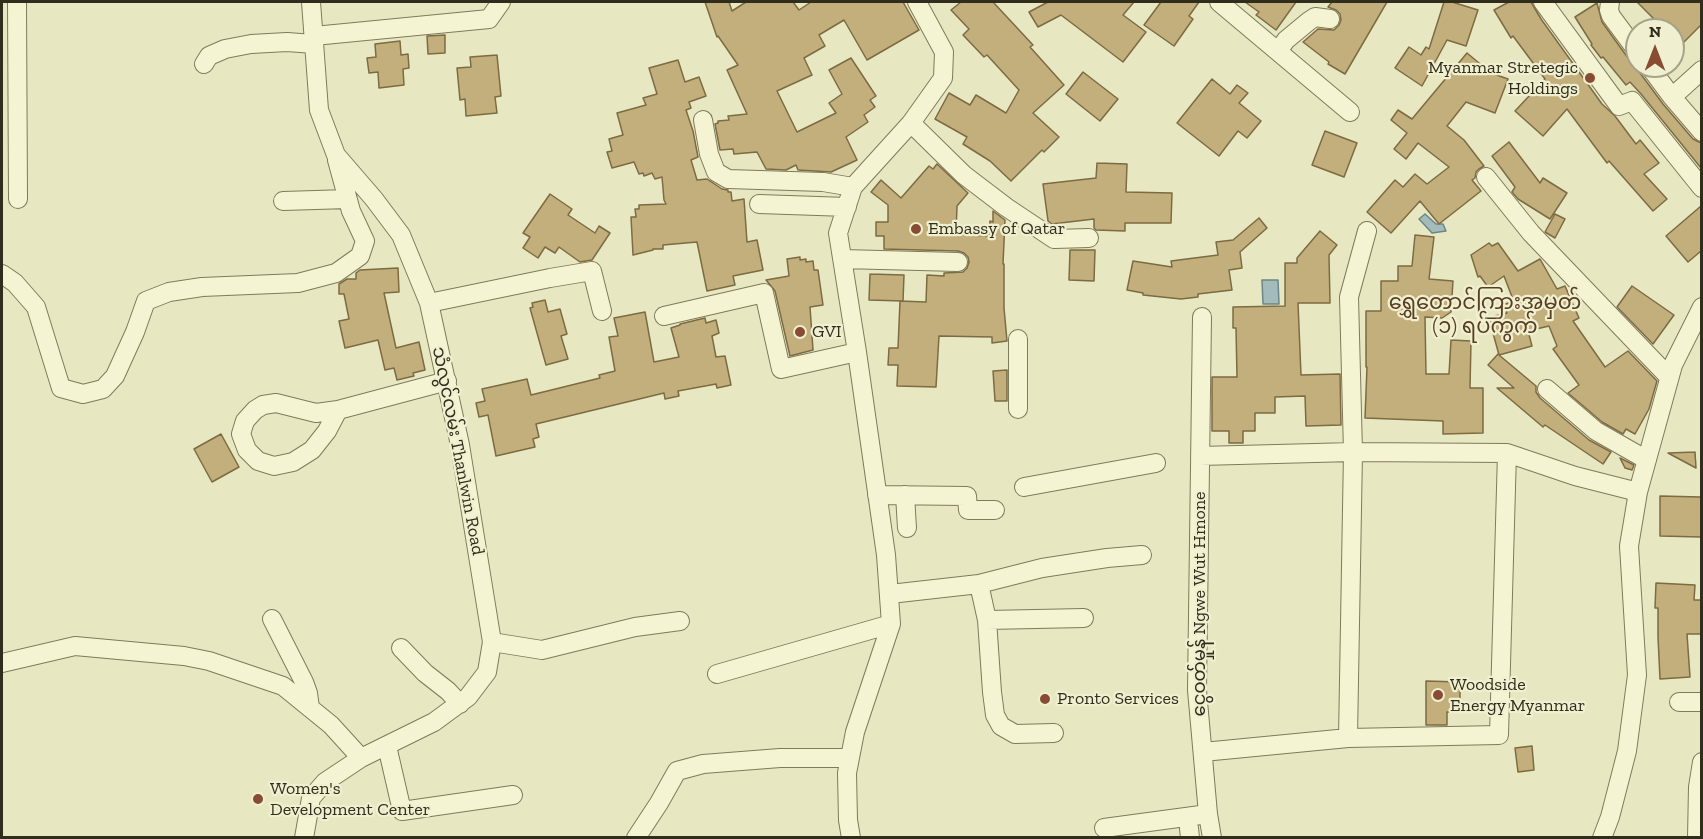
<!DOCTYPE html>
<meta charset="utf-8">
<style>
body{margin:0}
#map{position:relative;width:1703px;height:839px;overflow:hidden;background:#e7e8c1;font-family:"Zilla Slab",serif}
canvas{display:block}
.frame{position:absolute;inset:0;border:3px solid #312d1d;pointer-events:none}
.north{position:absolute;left:1625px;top:18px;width:60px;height:60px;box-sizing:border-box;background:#f0f0d0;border:2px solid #a4a288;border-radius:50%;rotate:0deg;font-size:16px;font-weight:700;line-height:24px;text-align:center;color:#312d1d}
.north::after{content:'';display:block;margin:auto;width:21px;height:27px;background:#874c31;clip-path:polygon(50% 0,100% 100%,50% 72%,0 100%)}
</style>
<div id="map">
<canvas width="1703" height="839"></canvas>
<div class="frame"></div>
<div class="north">N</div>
</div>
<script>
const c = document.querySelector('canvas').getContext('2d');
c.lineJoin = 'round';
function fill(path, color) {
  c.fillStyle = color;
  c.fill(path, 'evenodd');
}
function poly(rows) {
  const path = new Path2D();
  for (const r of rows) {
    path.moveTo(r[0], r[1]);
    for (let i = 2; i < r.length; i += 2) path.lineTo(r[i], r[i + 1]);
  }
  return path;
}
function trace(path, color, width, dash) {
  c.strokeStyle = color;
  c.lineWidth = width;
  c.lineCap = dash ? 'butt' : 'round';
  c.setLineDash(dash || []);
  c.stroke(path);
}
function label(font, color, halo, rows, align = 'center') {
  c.font = font + ' "Zilla Slab","Noto Sans Myanmar",serif';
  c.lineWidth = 4.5;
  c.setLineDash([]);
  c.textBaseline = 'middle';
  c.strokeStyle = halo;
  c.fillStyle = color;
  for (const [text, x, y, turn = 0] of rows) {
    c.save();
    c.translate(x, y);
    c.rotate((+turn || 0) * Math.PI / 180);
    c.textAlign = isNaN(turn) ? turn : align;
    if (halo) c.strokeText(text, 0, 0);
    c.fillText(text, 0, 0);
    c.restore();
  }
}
const water = poly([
 [1425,214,1436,224,1443,224,1446,231,1432,233,1419,219,1425,214],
 [1262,280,1278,280,1279,304,1263,304,1262,280]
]);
const building = poly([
 [705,2,729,2,732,11,746,2,793,2,799,10,811,2,903,2,919,30,867,60,844,20,819,35,825,46,804,58,812,75,777,91,797,132,836,113,829,103,842,94,829,70,851,58,876,96,870,100,875,107,864,115,868,122,846,137,857,160,831,172,798,170,796,165,786,170,766,169,757,152,734,154,733,149,720,150,715,124,718,123,718,121,729,120,728,116,747,114,727,70,738,65,718,36,717,37,705,2],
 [961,2,993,2,1033,45,1030,47,1064,85,1033,113,1059,137,1044,152,1042,150,1011,181,990,161,963,144,967,137,935,119,949,93,970,105,976,95,1006,113,1019,90,987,55,984,57,963,35,969,29,951,10,961,2],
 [1048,2,1134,2,1123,15,1146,32,1123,62,1061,15,1038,27,1029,12,1048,2],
 [1161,2,1199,2,1189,16,1193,19,1174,46,1144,25,1161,2],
 [1245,2,1296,2,1276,30,1256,15,1259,12,1245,2],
 [1332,2,1387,2,1345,74,1328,64,1329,62,1303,42,1318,29,1334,30,1339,25,1341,20,1340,14,1336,10,1328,7,1332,2],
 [1444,2,1452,2,1478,10,1466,46,1447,40,1422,86,1395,68,1409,47,1421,55,1426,47,1429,49,1444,2],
 [1509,2,1531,2,1541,19,1602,104,1615,116,1636,144,1640,140,1659,163,1644,174,1667,199,1653,211,1609,161,1607,163,1567,109,1543,136,1515,111,1545,79,1513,36,1511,38,1494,10,1509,2],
 [1637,2,1701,2,1701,25,1673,53,1673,30,1647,30,1656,21,1637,2],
 [1597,3,1602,22,1628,58,1632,61,1637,62,1640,73,1663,104,1693,139,1701,143,1701,168,1641,94,1630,82,1626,85,1603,57,1601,58,1591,45,1592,44,1575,17,1597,3],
 [445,35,445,53,428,54,427,36,445,35],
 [400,41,401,55,408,54,409,68,403,69,404,85,379,88,378,72,369,73,367,58,376,57,375,44,400,41],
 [1467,53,1491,73,1508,79,1495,113,1466,102,1447,126,1464,140,1484,166,1479,169,1476,172,1475,178,1472,180,1481,191,1439,224,1420,201,1391,233,1367,212,1395,180,1403,187,1415,174,1427,184,1449,167,1418,143,1406,159,1394,149,1407,133,1391,120,1398,110,1412,119,1467,53],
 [497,55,501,96,495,97,497,113,466,116,465,99,460,100,457,68,471,67,470,57,497,55],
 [678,60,685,82,699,77,706,96,689,102,691,108,686,110,693,131,698,157,691,160,697,180,707,179,722,189,728,190,728,192,731,192,732,201,744,199,747,242,757,240,763,270,733,276,735,285,707,291,697,242,663,245,663,249,653,249,653,250,633,255,631,217,636,217,635,209,639,209,639,205,666,204,664,200,662,177,655,179,652,173,644,176,643,173,639,174,634,162,612,168,607,152,612,151,609,139,623,135,617,113,646,105,643,98,657,94,649,68,678,60],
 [1083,72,1118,99,1100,121,1066,94,1083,72],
 [1212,79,1230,94,1237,85,1248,93,1239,103,1261,121,1247,138,1238,131,1219,156,1177,123,1212,79],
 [1325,131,1357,143,1344,177,1312,165,1325,131],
 [1509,142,1540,183,1543,178,1567,193,1550,219,1518,199,1512,192,1515,187,1492,156,1509,142],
 [1097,163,1127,164,1126,192,1172,193,1171,223,1125,223,1125,231,1096,230,1094,228,1094,219,1052,224,1048,221,1043,184,1096,178,1097,163],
 [937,164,968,193,957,206,956,234,989,236,990,221,993,222,993,211,1005,220,1003,264,1004,264,1004,308,1007,341,992,343,992,337,939,336,936,387,897,386,898,365,888,365,889,348,898,348,900,301,926,302,927,275,944,276,944,273,963,272,967,268,969,262,968,257,964,253,958,251,884,249,884,236,876,236,876,222,888,222,888,205,871,192,881,180,901,198,929,166,933,169,937,164],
 [550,194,572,209,568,215,595,233,599,226,610,233,592,260,580,262,559,247,555,253,545,247,538,258,523,248,530,237,523,233,550,194],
 [1701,206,1701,251,1688,262,1666,236,1701,206],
 [1555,214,1565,219,1555,238,1545,232,1555,214],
 [1259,218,1267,228,1240,252,1242,268,1229,270,1232,290,1198,294,1198,297,1181,299,1143,295,1143,293,1127,290,1133,261,1172,267,1171,261,1218,255,1216,242,1233,240,1259,218],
 [1320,231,1337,245,1329,255,1330,303,1298,303,1301,375,1340,374,1341,425,1306,426,1305,396,1275,397,1275,413,1255,413,1255,431,1243,431,1243,443,1229,443,1229,431,1212,431,1212,377,1237,377,1236,328,1233,328,1233,307,1285,306,1285,263,1297,263,1297,258,1320,231],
 [1415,235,1434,237,1429,279,1453,281,1451,312,1442,318,1425,317,1426,374,1449,374,1451,340,1471,341,1470,388,1483,388,1483,433,1443,434,1443,421,1365,418,1367,367,1366,367,1366,311,1381,311,1381,281,1398,281,1398,266,1412,266,1415,235],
 [1489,243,1492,246,1498,243,1518,271,1540,259,1557,289,1565,286,1579,318,1573,321,1605,367,1628,351,1657,381,1649,409,1635,434,1626,429,1623,434,1602,422,1568,393,1579,385,1553,349,1557,346,1549,326,1528,331,1532,346,1499,355,1536,386,1536,392,1540,398,1589,440,1611,452,1603,464,1545,425,1543,427,1497,388,1514,388,1488,365,1498,354,1499,355,1490,322,1496,320,1495,316,1507,313,1504,304,1514,302,1504,276,1488,287,1480,276,1478,277,1471,255,1489,243],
 [1070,250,1095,250,1094,281,1069,280,1070,250],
 [800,257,800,260,806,259,806,262,813,261,814,270,818,270,823,305,810,307,813,350,790,356,775,291,766,280,789,276,787,259,800,257],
 [398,268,399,292,384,293,396,348,419,342,425,370,413,373,414,376,397,380,394,368,385,370,378,340,345,348,339,321,349,319,344,294,339,294,339,284,347,279,356,279,356,273,360,270,398,268],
 [870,274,904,275,903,301,869,300,870,274],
 [1632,286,1674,315,1653,344,1617,307,1632,286],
 [545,300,548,312,560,309,567,334,561,336,568,359,546,365,530,308,533,307,532,303,545,300],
 [645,312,654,362,679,357,671,328,680,325,680,324,705,318,706,323,716,320,719,333,712,336,716,357,725,356,731,385,717,388,716,384,678,391,679,396,665,399,664,393,536,424,539,437,533,439,535,447,496,456,488,415,479,417,476,403,485,401,482,389,527,379,531,395,600,378,599,375,615,371,609,337,618,336,614,318,645,312],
 [1007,370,1007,401,995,401,993,371,1007,370],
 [221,434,239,467,212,482,194,449,221,434],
 [1695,452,1696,468,1668,453,1695,452],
 [1620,458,1634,465,1632,470,1625,468,1620,458],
 [1660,496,1701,497,1701,537,1660,536,1660,496],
 [1656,583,1695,585,1694,600,1701,600,1701,634,1687,634,1690,677,1660,679,1658,637,1658,608,1655,608,1656,583],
 [1426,681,1460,682,1460,712,1447,712,1447,725,1426,725,1426,681],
 [1532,746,1534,770,1518,772,1515,748,1532,746]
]);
const minor = poly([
 [17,2,18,199],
 [1219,2,1350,112],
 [1543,2,1619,106,1632,101,1702,188],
 [1610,2,1609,10,1611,16,1637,51],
 [314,36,489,19,501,2],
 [1278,51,1286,40,1309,21,1315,17,1330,19],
 [204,64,209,56,225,49,251,44,287,42,314,44],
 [1649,66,1672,97],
 [1702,70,1672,97,1702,132],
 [703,120,709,154,716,172,728,179,823,182,853,187],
 [911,123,964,175,1006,207,1054,239,1089,238],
 [1486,177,1531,233,1669,377],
 [283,201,348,199],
 [759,204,847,207],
 [842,259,958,262],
 [2,274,15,283,36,307,61,388,83,394,103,389,115,376,135,332,146,301,169,292,202,287,298,283,336,273,360,256,365,241,351,211,337,160],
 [429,303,550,278,592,271,602,311],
 [664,316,764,293,781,369,857,352],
 [1202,317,1197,690,1208,814,1212,838],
 [1547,389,1596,431,1647,460],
 [1018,409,1018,339],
 [338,410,327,431,312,450,293,462,274,466,258,461,247,450,241,434,245,421,255,410,263,405,276,403,316,413,338,410,447,381],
 [1200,456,1353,452,1507,453,1575,476,1638,492],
 [1024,487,1156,463],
 [877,495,967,496,968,510,995,510],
 [905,495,907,528],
 [979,584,1042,568,1107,558,1142,555],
 [890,594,979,584,987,620,992,692,995,715,1001,726,1015,734,1054,733],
 [272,619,304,682,308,693,310,708],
 [987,620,1084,618],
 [492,642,542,650,635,627,680,621],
 [401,648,425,673,448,691,460,704],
 [2,663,75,646,184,656,209,661,283,686,331,725,361,758],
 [717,674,891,624],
 [1679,702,1702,702],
 [1348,738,1353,452,1349,297,1367,231],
 [387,746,402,811,513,795],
 [1203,752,1348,738,1499,735,1507,453],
 [1104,828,1208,814],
 [1189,828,1190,838],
 [304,838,311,798,325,782,361,758,434,722,468,697,487,672,492,642,460,445,429,303,401,235,374,199,336,155,319,110,311,2],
 [636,838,659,803,677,771,703,764,780,758,850,758],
 [851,838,848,820,847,773,855,732,891,624,886,555,857,352,838,233,853,187,911,123,943,78,944,52,917,2],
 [1602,838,1610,817,1627,751,1637,675,1629,546,1638,492,1673,365,1702,307],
 [1697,838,1698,787,1702,762]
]);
const markers = [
 [1590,78,6,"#874c31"],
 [916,229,6,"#874c31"],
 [800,332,6,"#874c31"],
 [1438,695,6,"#874c31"],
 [1045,699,6,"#874c31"],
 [258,799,6,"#874c31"]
];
const poiNames = [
 ["Myanmar Stretegic",1578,68,"right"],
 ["Holdings",1578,89,"right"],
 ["Embassy of Qatar",928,229],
 ["GVI",812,332],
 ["Woodside",1450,685],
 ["Energy Myanmar",1450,706],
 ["Pronto Services",1057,699],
 ["Women's",270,789],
 ["Development Center",270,810]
];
const streetNames = [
 ["သံလွင်လမ်း Thanlwin Road",458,451,79],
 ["ငွေဝတ်မှုန် Ngwe Wut Hmone",1200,604,-90]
];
const quarterNames = [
 ["ရွှေတောင်ကြားအမှတ်",1485,303],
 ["(၁) ရပ်ကွက်",1485,327]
];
fill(water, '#a3bbbb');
trace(water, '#6c8687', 1.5);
fill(building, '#c2af7b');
trace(building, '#7c6b43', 1.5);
trace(minor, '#7f7a5b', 20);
trace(minor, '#f4f4d3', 18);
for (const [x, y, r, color] of markers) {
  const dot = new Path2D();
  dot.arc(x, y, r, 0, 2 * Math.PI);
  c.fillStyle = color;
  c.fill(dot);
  trace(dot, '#f0f0d0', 2);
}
label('18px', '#312d1d', '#f0f0d0', poiNames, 'left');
label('18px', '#312d1d', '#f0f0d0', streetNames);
label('21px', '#583e22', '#f0f0d0', quarterNames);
</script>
